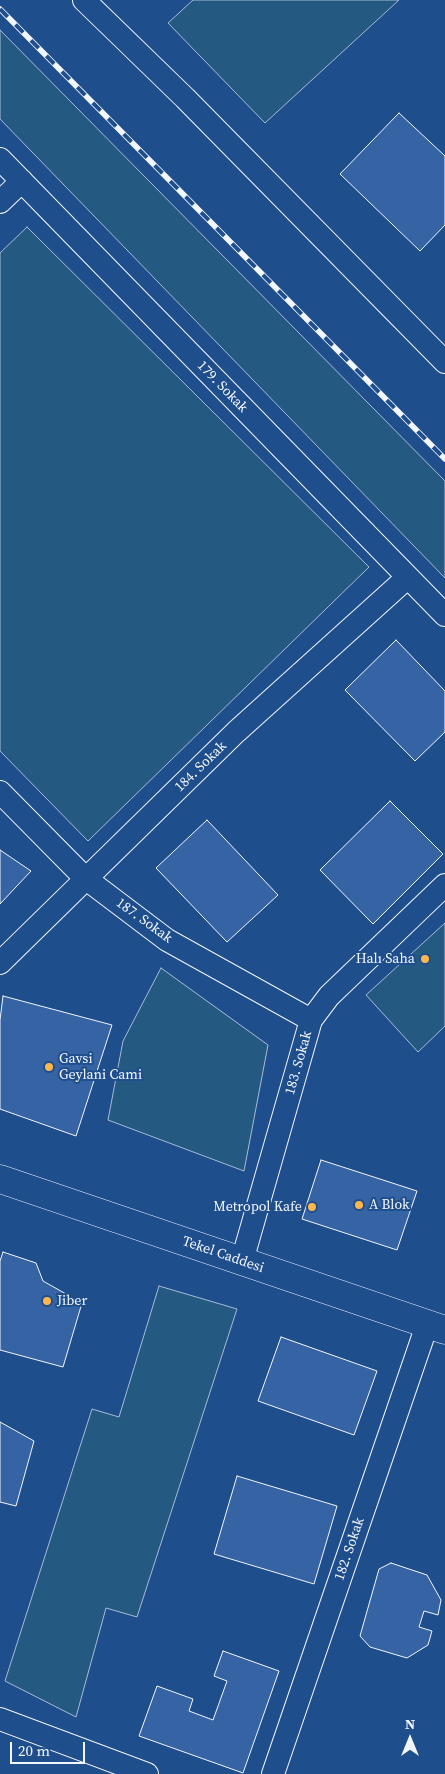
<!DOCTYPE html>
<meta charset="utf-8">
<style>
body{margin:0}
#map{position:relative;width:445px;height:1774px;overflow:hidden;background:#1f4e8c;font-family:"Source Serif 4",serif}
canvas{display:block}
.north{position:absolute;left:385px;top:1714px;width:50px;height:50px;-webkit-text-stroke:4px #1f4e8c;paint-order:stroke;rotate:0deg;font-size:14px;font-weight:700;line-height:20px;text-align:center;color:#f2f6ff}
.north::after{content:'';display:block;margin:auto;width:18px;height:22px;background:#f2f6ff;clip-path:polygon(50% 0,100% 100%,50% 72%,0 100%)}
.scale{position:absolute;left:10px;top:1742px;width:75px;height:22px;box-sizing:border-box;border:2px solid #f2f6ff;border-top:0;padding-left:6px;font-size:15px;line-height:18px;white-space:nowrap;color:#f2f6ff;-webkit-text-stroke:4px #1f4e8c;paint-order:stroke}
</style>
<div id="map">
<canvas width="445" height="1774"></canvas>
<div class="north">N</div>
<div class="scale">20 m</div>
</div>
<script>
const c = document.querySelector('canvas').getContext('2d');
c.lineJoin = 'round';
function fill(path, color) {
  c.fillStyle = color;
  c.fill(path, 'evenodd');
}
function poly(rows) {
  const path = new Path2D();
  for (const r of rows) {
    path.moveTo(r[0], r[1]);
    for (let i = 2; i < r.length; i += 2) path.lineTo(r[i], r[i + 1]);
  }
  return path;
}
function trace(path, color, width, dash) {
  c.strokeStyle = color;
  c.lineWidth = width;
  c.lineCap = dash ? 'butt' : 'round';
  c.setLineDash(dash || []);
  c.stroke(path);
}
function label(font, color, halo, rows, align = 'center') {
  c.font = font + ' "Source Serif 4",serif';
  c.lineWidth = 4;
  c.setLineDash([]);
  c.textBaseline = 'middle';
  c.strokeStyle = halo;
  c.fillStyle = color;
  for (const [text, x, y, turn = 0] of rows) {
    c.save();
    c.translate(x, y);
    c.rotate((+turn || 0) * Math.PI / 180);
    c.textAlign = isNaN(turn) ? turn : align;
    if (halo) c.strokeText(text, 0, 0);
    c.fillText(text, 0, 0);
    c.restore();
  }
}
const green = poly([
 [193,0,399,0,265,123,168,23,193,0],
 [0,30,445,481,445,578,0,119,0,30],
 [27,227,369,567,88,841,0,751,0,253,27,227],
 [445,923,445,1026,418,1052,366,995,445,923],
 [161,968,268,1045,244,1171,108,1120,123,1041,161,968],
 [159,1286,237,1309,137,1617,106,1608,76,1717,5,1681,92,1409,119,1417,159,1286]
]);
const building = poly([
 [399,113,445,156,445,225,420,251,340,174,399,113],
 [396,640,445,691,445,732,415,761,345,690,396,640],
 [390,801,443,854,373,924,320,870,390,801],
 [207,820,278,895,227,942,156,868,207,820],
 [0,850,31,871,0,904,0,850],
 [3,996,112,1025,76,1136,0,1109,0,1020,3,996],
 [321,1160,417,1191,397,1250,302,1219,321,1160],
 [3,1252,36,1263,43,1281,82,1303,63,1367,0,1350,0,1261,3,1252],
 [281,1337,377,1371,354,1435,258,1401,281,1337],
 [0,1422,34,1441,16,1506,0,1502,0,1422],
 [237,1476,337,1506,314,1584,214,1554,237,1476],
 [391,1563,427,1575,441,1600,438,1615,424,1611,419,1627,432,1631,428,1645,407,1658,370,1647,360,1636,379,1569,391,1563],
 [223,1651,279,1671,243,1773,139,1736,157,1686,193,1699,189,1711,213,1720,227,1681,214,1676,223,1651]
]);
const street = poly([
 [84,0,185,98,445,362],
 [0,159,445,615],
 [0,202,22,181],
 [0,792,85,878,167,940,311,1020],
 [0,963,236,732,408,577],
 [242,1261,311,1020,329,996,445,885],
 [0,1719,147,1774],
 [273,1774,427,1325]
]);
const secondary = poly([
 [0,1179,445,1330]
]);
const rail = poly([
 [0,9,445,459]
]);
const markers = [
 [425,959,5,"#ffb74d"],
 [49,1067,5,"#ffb74d"],
 [359,1205,5,"#ffb74d"],
 [312,1207,5,"#ffb74d"],
 [47,1301,5,"#ffb74d"]
];
const streetNames = [
 ["179. Sokak",222,387,46],
 ["184. Sokak",201,767,-44],
 ["187. Sokak",144,921,36],
 ["183. Sokak",299,1063,-74],
 ["Tekel Caddesi",223,1255,19],
 ["182. Sokak",350,1549,-71]
];
const poiNames = [
 ["Halı Saha",415,959,"right"],
 ["Gavsi",59,1059],
 ["Geylani Cami",59,1075],
 ["A Blok",369,1205],
 ["Metropol Kafe",302,1207,"right"],
 ["Jiber",57,1301]
];
fill(green, '#245a82');
trace(green, '#a8bbd7', 1);
fill(building, '#3563a3');
trace(building, '#f2f6ff', 1);
trace(street, '#f2f6ff', 24);
trace(secondary, '#f2f6ff', 29);
trace(street, '#1f4e8c', 22);
trace(secondary, '#1f4e8c', 28);
trace(rail, '#f2f6ff', 5.5);
trace(rail, '#1f4e8c', 4, [11]);
for (const [x, y, r, color] of markers) {
  const dot = new Path2D();
  dot.arc(x, y, r, 0, 2 * Math.PI);
  c.fillStyle = color;
  c.fill(dot);
  trace(dot, '#1f4e8c', 2);
}
label('14px', '#f2f6ff', '#1f4e8c', streetNames);
label('14px', '#f2f6ff', '#1f4e8c', poiNames, 'left');
</script>
